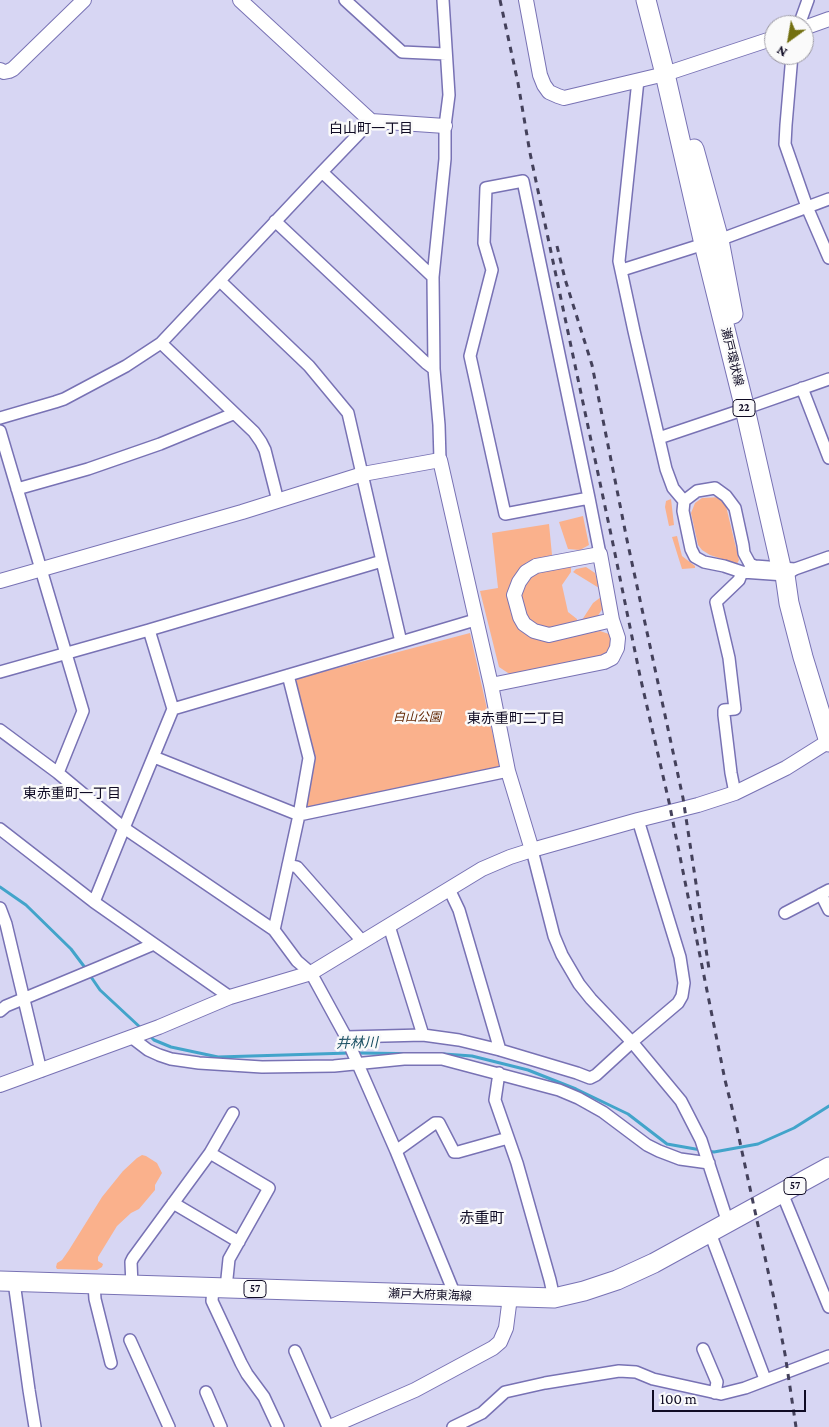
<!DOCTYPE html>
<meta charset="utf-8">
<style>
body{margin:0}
#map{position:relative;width:829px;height:1427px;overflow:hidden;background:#d7d6f3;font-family:"Crimson Pro",serif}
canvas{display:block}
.north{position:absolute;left:764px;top:15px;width:50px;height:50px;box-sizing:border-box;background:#fafafa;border:1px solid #9c9aa4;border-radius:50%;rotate:212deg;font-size:14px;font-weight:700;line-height:20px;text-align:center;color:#0f0b24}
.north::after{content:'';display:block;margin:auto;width:18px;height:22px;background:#737011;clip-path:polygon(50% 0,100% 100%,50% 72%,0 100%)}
.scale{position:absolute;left:652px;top:1390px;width:154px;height:22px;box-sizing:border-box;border:2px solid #0f0b24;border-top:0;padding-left:6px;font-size:15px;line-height:18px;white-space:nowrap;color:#0f0b24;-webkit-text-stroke:4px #fafafa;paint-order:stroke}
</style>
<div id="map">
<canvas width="829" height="1427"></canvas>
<div class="north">N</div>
<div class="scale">100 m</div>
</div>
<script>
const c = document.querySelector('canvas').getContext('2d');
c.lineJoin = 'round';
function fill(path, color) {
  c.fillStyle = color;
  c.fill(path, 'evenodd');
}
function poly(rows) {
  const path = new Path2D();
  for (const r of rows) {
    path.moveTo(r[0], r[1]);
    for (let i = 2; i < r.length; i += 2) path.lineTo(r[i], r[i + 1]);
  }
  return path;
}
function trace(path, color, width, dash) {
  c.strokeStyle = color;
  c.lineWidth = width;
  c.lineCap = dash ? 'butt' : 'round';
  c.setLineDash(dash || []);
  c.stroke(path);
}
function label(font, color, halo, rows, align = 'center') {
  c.font = font + ' "Crimson Pro","Noto Sans JP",serif';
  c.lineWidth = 5;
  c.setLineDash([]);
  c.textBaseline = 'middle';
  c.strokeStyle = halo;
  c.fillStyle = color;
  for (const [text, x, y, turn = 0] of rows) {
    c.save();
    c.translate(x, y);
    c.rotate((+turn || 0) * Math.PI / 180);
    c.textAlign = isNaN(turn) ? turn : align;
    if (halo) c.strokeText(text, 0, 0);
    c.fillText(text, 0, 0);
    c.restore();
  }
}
const green = poly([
 [721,497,725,502,739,560,737,564,710,555,702,550,698,545,691,513,695,503,702,498],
 [671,499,674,525,669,526,665,507,666,501],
 [583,516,589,545,580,550,568,549,559,522],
 [549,524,552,555,527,562,512,580,508,594,511,614,526,633,554,640,600,631,612,635,612,654,511,675,499,667,480,591,498,588,492,533],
 [677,536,682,556,695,566,695,568,682,569,672,537],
 [571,565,571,572,562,585,568,612,577,619,577,621,560,627,546,629,530,622,523,610,521,591,525,582,536,573],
 [586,567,595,573,599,588,573,572,576,569],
 [601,597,603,608,597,617,582,620,593,603],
 [470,633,500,767,305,810,315,761,292,680],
 [142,1155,146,1156,157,1163,162,1173,155,1185,155,1190,139,1209,131,1213,117,1226,98,1257,98,1261,103,1264,102,1267,97,1270,57,1269,56,1267,57,1263,62,1260,69,1250,102,1197,123,1171,137,1158]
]);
const stream = poly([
 [0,887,26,905,71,949,86,969],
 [89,974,100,990,142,1029],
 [149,1035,154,1040,171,1047,218,1057,350,1053],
 [357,1053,438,1054],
 [444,1054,472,1056,528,1070,576,1089,628,1114,667,1144,701,1150],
 [707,1151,714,1152,758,1144,794,1128,829,1106]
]);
const minor = poly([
 [345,0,402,52,446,54],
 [799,25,808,0],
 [792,55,786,125,785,144,807,207,829,258],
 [638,80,619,261,634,331,666,469,673,488,684,501],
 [322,172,433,277],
 [523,181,589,498,505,514,470,356,492,270,484,243,486,188,523,181],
 [275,221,426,363,434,369],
 [719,240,829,199],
 [622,270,704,244],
 [220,281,309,366,348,413,382,561,401,642,475,620],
 [161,343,254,432,261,442,265,450,278,501],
 [802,388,829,458],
 [755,405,829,379],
 [0,418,55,402,64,399,126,366,161,343,322,172,371,121],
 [0,431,83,711,58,773,124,828,94,902,154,944,100,967,6,1006,0,1011],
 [659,438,745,409],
 [440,460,439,425,434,369,433,277,445,159,445,126,449,95,443,0],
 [17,489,88,469,160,444,233,414],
 [589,498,600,554],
 [795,569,755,566,750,564,744,553,743,545,735,508,726,496,715,488,697,491,684,501,683,511,691,549,695,557,704,562,724,566,742,572,785,575,795,569,829,557],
 [149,630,382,561],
 [0,672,149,630,173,709,401,642],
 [173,709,124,828,274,930,297,961,311,973,346,1037,396,1151,455,1295],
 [0,730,58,773],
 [154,757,299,815,508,771],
 [735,793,731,773,724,715,724,710,735,709,729,658,716,602,739,580,742,572],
 [0,829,94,902],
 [532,850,554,936,562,955,579,984,591,999,632,1042,681,1101,701,1140,728,1223],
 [288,865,297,867,363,942],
 [449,889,459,910,500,1050],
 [821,894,829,910],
 [0,908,6,924,41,1071],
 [785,913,829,890],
 [389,926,423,1035],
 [274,930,299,815,309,758,288,675],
 [154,944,230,997],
 [131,1037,148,1050,159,1055,171,1059,199,1063,262,1067,334,1066,404,1059,442,1059,559,1090,578,1098,603,1112,647,1145,659,1151,680,1159,709,1163],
 [346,1037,423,1035,459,1040,500,1050,577,1073,590,1078,596,1075,632,1042,678,1003,682,996,684,983,680,957,638,820],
 [499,1073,495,1100,517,1163,550,1280,554,1298],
 [396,1151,435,1123,439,1123,454,1152,458,1152,508,1138],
 [210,1153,269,1188,229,1259,226,1288],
 [782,1193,829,1307],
 [173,1203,239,1242],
 [710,1233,765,1379],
 [14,1282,29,1390,35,1427],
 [94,1284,95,1299,111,1363],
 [132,1286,131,1262,133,1258,210,1153,233,1113],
 [213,1288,212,1301,241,1363,247,1374,264,1397,278,1427],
 [130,1340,169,1427],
 [703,1349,717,1382,715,1393],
 [295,1351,328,1427],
 [206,1392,221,1427],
 [453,1427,482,1413,505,1392,545,1383,619,1371,636,1372,653,1379,721,1394,745,1388,829,1356]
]);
const tertiary = poly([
 [240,0,371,121,445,126],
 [526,0,540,75,544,85,549,92,558,96,564,98,665,74,774,38],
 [804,28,829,19],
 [0,70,4,72,9,71,13,69,84,0],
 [0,581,242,512,363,474,440,460,491,685,508,771,532,850],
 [491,685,604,662,612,658,617,648,618,638,612,620,600,554,536,566,526,572,519,582,514,595,520,617,524,624,534,631,549,635,612,620],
 [0,1085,159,1027,230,997,311,973,482,869,510,857,532,850,638,820,698,805,735,793,786,768,829,741],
 [330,1427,415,1390,493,1348,500,1342,506,1328,510,1297]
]);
const primary = poly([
 [646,0,665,74,704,244,745,409,781,567,785,575,789,603,803,657,829,742],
 [694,149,719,240,733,314],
 [0,1281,554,1298,584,1291,617,1280,654,1263,829,1167]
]);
const rail = poly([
 [500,0,518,83,530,153,613,544,640,676,669,802,725,1080,736,1124,773,1294,785,1354,796,1427],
 [557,246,565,279,592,365,627,540,683,798,709,969]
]);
const shields = [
 [744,408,22],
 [795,1186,22],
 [255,1289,22]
];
const shieldNames = [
 ["22",744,408],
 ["57",795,1186],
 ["57",255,1289]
];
const streetNames = [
 ["瀬戸環状線",732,357,76],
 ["瀬戸大府東海線",430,1295,2]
];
const parkNames = [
 ["白山公園",417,717]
];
const neighbourhoodNames = [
 ["白山町一丁目",371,129],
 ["東赤重町二丁目",516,719],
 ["東赤重町一丁目",72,794]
];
const waterNames = [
 ["井林川",357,1043,-1]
];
const quarterNames = [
 ["赤重町",482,1218]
];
fill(green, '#fab18c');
trace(stream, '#42a4ca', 3);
trace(minor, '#7872b4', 14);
trace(tertiary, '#7872b4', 16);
trace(primary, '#7872b4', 21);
trace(minor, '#fff', 11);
trace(tertiary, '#fff', 14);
trace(primary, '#fff', 19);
trace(rail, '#44415b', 3, [6, 6]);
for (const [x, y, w] of shields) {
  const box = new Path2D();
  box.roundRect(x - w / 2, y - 8.5, w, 17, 4);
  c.fillStyle = '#fafafa';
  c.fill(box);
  trace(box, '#0f0b24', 1);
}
label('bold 11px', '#0f0b24', null, shieldNames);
label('12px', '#0f0b24', '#fafafa', streetNames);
label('italic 12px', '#602500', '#fafafa', parkNames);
label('14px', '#0f0b24', '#fafafa', neighbourhoodNames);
label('italic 14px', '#164c60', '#fafafa', waterNames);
label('15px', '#0f0b24', '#fafafa', quarterNames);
</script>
